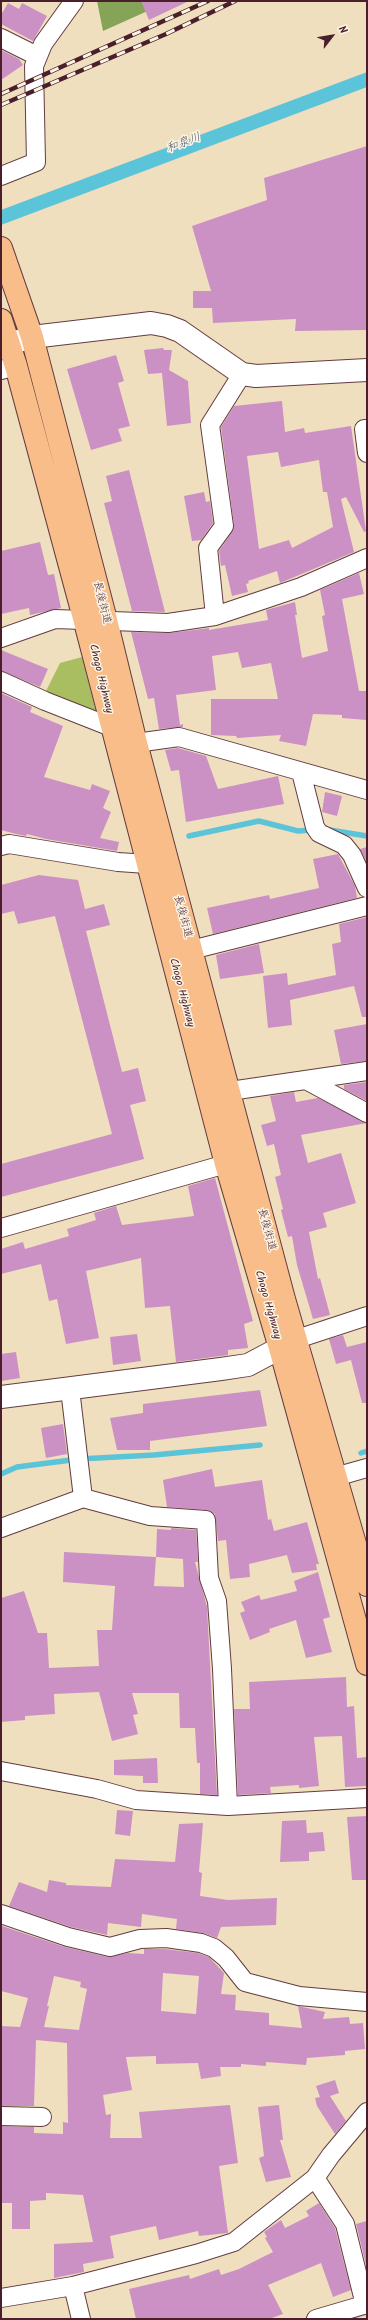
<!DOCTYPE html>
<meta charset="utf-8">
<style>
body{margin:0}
#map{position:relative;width:368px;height:2320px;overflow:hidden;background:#f0dfbe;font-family:Kalam,sans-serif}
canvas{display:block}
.frame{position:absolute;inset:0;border:2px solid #4a1f2b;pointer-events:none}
.north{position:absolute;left:312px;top:16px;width:40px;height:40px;-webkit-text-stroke:3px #fcf5e5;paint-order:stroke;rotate:59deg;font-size:11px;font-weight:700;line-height:16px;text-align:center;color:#4a1f2b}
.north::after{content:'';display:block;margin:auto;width:14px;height:18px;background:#4a1f2b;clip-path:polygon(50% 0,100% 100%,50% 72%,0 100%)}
</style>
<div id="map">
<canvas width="368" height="2320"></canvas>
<div class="frame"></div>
<div class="north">N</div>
</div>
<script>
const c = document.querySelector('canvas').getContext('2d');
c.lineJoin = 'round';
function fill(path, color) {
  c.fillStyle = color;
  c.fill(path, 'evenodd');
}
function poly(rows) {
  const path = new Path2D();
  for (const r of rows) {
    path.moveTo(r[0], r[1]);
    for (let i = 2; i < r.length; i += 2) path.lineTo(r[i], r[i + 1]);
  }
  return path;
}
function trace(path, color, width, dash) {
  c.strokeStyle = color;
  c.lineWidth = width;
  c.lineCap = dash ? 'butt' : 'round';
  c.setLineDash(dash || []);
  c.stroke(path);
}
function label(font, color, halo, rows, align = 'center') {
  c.font = font + ' Kalam,"Klee One",sans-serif';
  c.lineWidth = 3;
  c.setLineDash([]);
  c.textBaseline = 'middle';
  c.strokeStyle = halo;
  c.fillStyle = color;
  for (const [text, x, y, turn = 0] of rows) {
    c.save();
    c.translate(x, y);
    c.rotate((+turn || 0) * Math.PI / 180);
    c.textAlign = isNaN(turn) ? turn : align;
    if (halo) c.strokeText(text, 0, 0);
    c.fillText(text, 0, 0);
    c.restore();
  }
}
const green = poly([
 [82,657,97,716,44,695,60,663]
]);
const forest = poly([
 [97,1,170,1,103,31]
]);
const water = poly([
 [367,72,367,87,1,225,1,210]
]);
const stream = poly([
 [330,830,367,836],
 [189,836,259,821,298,831,313,830],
 [361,1453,367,1451],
 [1,1474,17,1467,79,1459,154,1455,260,1445]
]);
const building = poly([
 [141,1,189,1,149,20],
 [8,3,19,9,22,3,47,16,33,41,1,24,1,15],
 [1,50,19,59,23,65,1,80],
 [367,146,367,330,295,331,296,319,213,323,212,308,193,308,193,291,211,291,192,226,267,200,264,178],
 [163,348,164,350,172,350,169,370,188,381,191,423,167,426,162,373,148,374,144,350],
 [116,355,124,381,118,383,130,426,118,429,122,441,91,450,67,369],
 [282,401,285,432,304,428,305,433,351,426,366,531,364,532,346,497,341,499,354,552,280,583,277,571,248,581,249,583,246,584,248,592,232,596,225,565,221,566,219,551,232,532,234,525,221,427,234,406],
 [278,452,281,467,319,460,323,492,327,492,333,527,292,548,289,540,259,549,247,456],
 [129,470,165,612,132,611,104,503,112,501,106,476],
 [204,492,206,502,210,501,213,523,201,540,192,541,184,496],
 [40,542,48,575,54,574,61,608,30,615,29,608,1,614,1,551],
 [359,573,364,594,342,599,359,691,366,691,366,720,342,718,342,715,313,714,306,746,279,741,281,735,237,738,236,736,211,735,211,699,278,699,271,663,242,668,238,652,212,656,216,690,176,695,180,725,183,724,183,727,159,729,154,698,148,699,131,632,168,633,202,629,209,628,209,630,268,620,266,610,295,602,297,615,295,615,302,658,328,651,322,616,325,615,320,590],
 [1,650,48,669,40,687,1,671],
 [1,693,32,707,30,712,63,726,44,777,90,790,92,784,110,791,103,808,111,812,100,838,119,842,117,851,46,839,27,834,26,836,16,834,1,830],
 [178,748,206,756,218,789,278,776,284,804,186,822,179,770,171,771,165,750],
 [325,792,342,796,337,816,322,812],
 [367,847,367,863,360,849],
 [338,854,355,886,357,898,213,934,207,908,269,895,270,899,319,888,313,859],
 [39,875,78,880,85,909,104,904,110,925,86,931,122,1072,138,1068,146,1101,130,1105,144,1159,1,1197,1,1164,112,1134,55,916,18,924,14,911,1,914,1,885],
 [367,917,367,1017,362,1017,354,986,290,1000,292,1025,268,1028,263,976,287,973,288,985,336,975,332,944,341,942,339,924],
 [259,944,264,973,220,979,216,955],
 [367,1024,367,1061,341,1064,334,1030],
 [367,1082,367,1101,344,1089,344,1085],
 [294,1092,296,1102,318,1098,367,1123,301,1135,308,1163,341,1153,356,1203,323,1213,327,1227,309,1232,318,1279,320,1278,330,1315,313,1319,297,1265,292,1236,288,1237,281,1210,283,1209,275,1177,281,1175,274,1144,267,1146,261,1125,276,1121,270,1096],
 [215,1178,253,1321,244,1324,248,1348,228,1350,228,1355,176,1362,170,1306,145,1308,141,1258,86,1271,99,1338,66,1344,57,1299,49,1301,41,1264,1,1274,1,1249,23,1242,25,1249,69,1236,67,1229,96,1220,94,1213,116,1206,122,1225,194,1216,188,1186],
 [137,1334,141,1361,113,1365,110,1337],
 [343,1335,347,1347,367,1342,367,1403,362,1403,351,1360,336,1364,329,1339],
 [16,1352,20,1378,1,1381,1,1354],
 [260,1390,267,1426,150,1441,150,1450,117,1450,110,1418,143,1413,143,1404],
 [63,1424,67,1454,46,1458,41,1428],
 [212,1469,215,1487,262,1480,268,1520,271,1519,274,1531,307,1522,319,1564,316,1564,317,1570,292,1573,287,1555,249,1564,250,1577,230,1579,226,1540,218,1541,215,1514,207,1510,167,1507,163,1480],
 [171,1528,196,1530,198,1562,195,1562,207,1607,217,1795,200,1794,200,1763,197,1763,195,1728,180,1728,179,1693,132,1693,138,1714,133,1715,138,1734,112,1741,99,1692,54,1694,55,1714,25,1716,25,1720,1,1722,1,1598,24,1591,38,1633,47,1633,49,1668,99,1666,97,1630,112,1630,115,1586,63,1582,64,1552,156,1557,154,1586,184,1587,183,1559,156,1557,157,1529,171,1530],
 [318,1572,330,1617,323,1619,332,1652,306,1658,296,1620,269,1629,270,1632,250,1640,240,1613,245,1611,241,1602,259,1595,261,1600,297,1591,294,1581],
 [346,1677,347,1707,354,1706,357,1758,367,1757,367,1786,345,1787,342,1736,314,1737,319,1786,299,1788,299,1785,270,1787,271,1793,238,1795,234,1709,250,1709,249,1682],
 [157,1758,158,1783,143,1783,143,1776,114,1775,114,1760],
 [117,1810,133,1811,130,1836,115,1834],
 [367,1816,367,1880,352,1880,347,1817],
 [306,1820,307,1833,323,1832,325,1851,309,1852,309,1861,280,1862,282,1821],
 [203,1823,199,1872,202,1873,200,1896,228,1900,277,1898,276,1925,221,1927,217,1938,203,1933,176,1929,177,1919,142,1914,141,1927,108,1923,107,1935,71,1927,9,1906,19,1882,47,1892,49,1880,66,1883,66,1885,111,1887,115,1859,175,1862,179,1824],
 [2,1926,65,1947,108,1957,128,1953,144,1954,144,1949,165,1949,198,1953,209,1957,224,1973,221,1994,236,1995,235,2010,269,2013,269,2025,302,2028,298,2006,325,2012,323,2019,349,2017,350,2024,363,2023,365,2049,345,2051,345,2055,307,2058,306,2065,266,2062,266,2066,241,2064,241,2067,220,2067,221,2076,201,2079,198,2063,156,2064,156,2056,126,2057,132,2090,103,2095,106,2115,111,2114,110,2138,142,2138,139,2112,230,2105,238,2163,219,2166,228,2233,199,2236,198,2231,159,2240,156,2226,110,2236,114,2258,83,2264,84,2272,54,2278,54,2244,93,2242,83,2195,46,2193,46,2200,30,2201,30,2229,12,2229,12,2203,1,2203,1,2126,34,2127,34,2133,63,2134,63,2122,68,2123,67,2043,36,2040,34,2106,1,2106,1,2026,20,2027,28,1998,1,1991],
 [163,1973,199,1976,196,2014,161,2011],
 [54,1976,81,1982,80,1987,87,1989,79,2030,44,2027,49,2006,47,2006],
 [335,2080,339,2093,330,2096,346,2121,335,2134,317,2106,315,2098,320,2097,316,2086],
 [279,2105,283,2140,280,2140,291,2177,266,2182,259,2158,264,2156,258,2107],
 [319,2203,335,2228,351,2290,333,2297,321,2263,268,2285,283,2314,269,2319,136,2319,129,2289,189,2275,190,2279,219,2269,221,2275,239,2269,273,2252,265,2238,267,2237,264,2232,281,2220,285,2228,309,2216,306,2211],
 [367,2221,367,2269,356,2224]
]);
const minor = poly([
 [1,38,37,56],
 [1,176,36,162,34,66,43,44,74,1],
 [1,370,16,366],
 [367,429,364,429,367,453],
 [215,616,208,548,224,526,210,425,242,374],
 [1,638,55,619,168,623,215,616,301,587,367,558],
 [1,681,45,701,111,727],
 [136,743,179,737,367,790],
 [301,772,315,827,319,833,344,845,352,855,367,888],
 [1,846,9,844,118,862,147,864,160,861],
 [191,950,367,906],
 [306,1080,367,1113],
 [230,1091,367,1071],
 [1,1228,226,1164],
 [285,1345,297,1339,367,1316],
 [335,1477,367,1468],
 [83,1498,150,1516,206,1520,209,1578,217,1601,222,1669,228,1806],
 [1,1528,83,1498,70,1389],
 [1,1771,97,1789,136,1800,228,1806,367,1798],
 [1,1914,68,1937,110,1947,140,1939,166,1938,201,1943,214,1948,226,1958,245,1982,299,1996,367,2002],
 [1,2116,42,2117],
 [315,2178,345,2224,365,2305],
 [73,2286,81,2319],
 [1,2298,73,2286,196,2254,234,2242,315,2178,331,2155,367,2112],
 [316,2319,367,2304]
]);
const tertiary = poly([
 [9,344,32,337,151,323,167,326,180,331,242,374,256,376,367,370],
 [1,1397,221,1369,248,1365,280,1348]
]);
const primary = poly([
 [1,248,32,337,106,620,136,743,284,1299,367,1585],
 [1,320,16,366,84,618,226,1164,280,1348,367,1664]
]);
const rail = poly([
 [1,94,208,1],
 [1,105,166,34,235,1]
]);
const streetNames = [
 ["長後街道",101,603,76],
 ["Chogo Highway",100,679,76],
 ["長後街道",182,917,75],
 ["Chogo Highway",181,993,75],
 ["長後街道",266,1230,75],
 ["Chogo Highway",267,1305,74]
];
const waterNames = [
 ["和泉川",184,144,-21]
];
fill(green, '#a9bd61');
fill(forest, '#86a457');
fill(water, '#5cc4d8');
trace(stream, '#5cc4d8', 5.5);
fill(building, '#cc91c4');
trace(minor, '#633c41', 20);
trace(tertiary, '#633c41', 24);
trace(primary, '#633c41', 24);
trace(minor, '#fff', 18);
trace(tertiary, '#fff', 22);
trace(primary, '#f8bd89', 22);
trace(rail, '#4a1f2b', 4.5);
trace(rail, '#fcf5e5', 3, [9]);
label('11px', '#4a1f2b', '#fcf5e5', streetNames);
label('italic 12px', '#505968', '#fcf5e5', waterNames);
</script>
